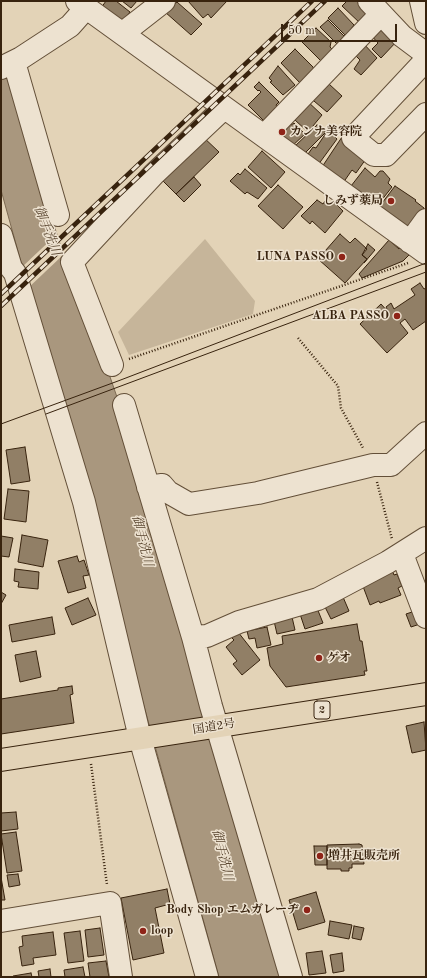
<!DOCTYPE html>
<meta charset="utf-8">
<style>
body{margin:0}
#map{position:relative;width:427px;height:978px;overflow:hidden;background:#e3d3b7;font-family:"Old Standard TT",serif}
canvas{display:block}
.frame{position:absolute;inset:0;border:2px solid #38230e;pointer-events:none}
.scale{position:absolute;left:281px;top:24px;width:116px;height:18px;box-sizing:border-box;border:2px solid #38230e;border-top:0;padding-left:5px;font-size:12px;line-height:14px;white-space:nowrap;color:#38230e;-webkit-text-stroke:3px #ede2d0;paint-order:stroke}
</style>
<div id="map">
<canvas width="427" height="978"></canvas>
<div class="frame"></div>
<div class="scale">50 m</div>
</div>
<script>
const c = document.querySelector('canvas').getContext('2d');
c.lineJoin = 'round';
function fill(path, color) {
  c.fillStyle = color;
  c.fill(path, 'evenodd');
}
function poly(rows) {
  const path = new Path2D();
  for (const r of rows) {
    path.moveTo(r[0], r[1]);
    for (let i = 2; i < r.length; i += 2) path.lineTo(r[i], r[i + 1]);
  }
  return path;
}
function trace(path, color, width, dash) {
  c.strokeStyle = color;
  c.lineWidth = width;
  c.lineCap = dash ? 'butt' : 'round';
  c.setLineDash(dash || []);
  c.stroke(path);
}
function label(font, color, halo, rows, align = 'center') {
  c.font = font + ' "Old Standard TT","Noto Serif JP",serif';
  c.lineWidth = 3;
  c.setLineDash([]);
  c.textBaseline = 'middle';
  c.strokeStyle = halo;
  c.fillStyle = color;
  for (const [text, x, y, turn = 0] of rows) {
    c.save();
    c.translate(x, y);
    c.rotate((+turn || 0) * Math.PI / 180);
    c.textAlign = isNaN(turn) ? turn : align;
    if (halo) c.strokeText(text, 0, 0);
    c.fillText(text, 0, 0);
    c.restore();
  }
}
const green = poly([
 [205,239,255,301,253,314,129,355,118,332]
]);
const water = poly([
 [1,59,10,79,40,182,73,284,108,371,118,400,286,977,219,977,1,190,1,59]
]);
const pier = poly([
 [57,234,63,255,26,290,21,268]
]);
const building = poly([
 [106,1,116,1,130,12,121,24,101,8,106,1],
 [122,1,137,1,131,8,122,1],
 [188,1,227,1,211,18,208,14,203,18,188,1],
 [347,1,364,1,371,9,361,24,342,6,347,1],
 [177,2,202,24,191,35,165,12,177,2],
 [338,8,354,25,346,36,328,18,338,8],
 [328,20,345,37,337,44,320,27,328,20],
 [383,26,398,40,381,58,372,49,378,43,370,34,383,26],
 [316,28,331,42,330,47,333,50,322,62,302,42,316,28],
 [362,42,377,58,361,75,354,69,360,60,352,52,362,42],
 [295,49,313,67,314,70,300,83,281,63,295,49],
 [278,66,295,85,283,95,270,82,272,81,269,78,278,66],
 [321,81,327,87,329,84,342,96,327,112,308,96,321,81],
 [259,82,279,102,276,105,277,107,264,121,248,105,261,92,259,90,258,91,254,87,259,82],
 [305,99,322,115,308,132,295,120,299,116,294,111,305,99],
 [288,121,291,125,294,123,305,134,290,148,273,131,288,121],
 [317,125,326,132,301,157,294,147,317,125],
 [328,130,337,139,318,165,306,157,313,147,316,148,328,130],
 [201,135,219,152,176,194,158,176,201,135],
 [342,137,368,156,356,173,352,170,343,183,320,170,342,137],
 [262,151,285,172,271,188,248,167,262,151],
 [365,168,375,177,380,171,383,171,390,179,388,183,392,187,377,206,351,186,365,168],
 [245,169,267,188,258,199,247,192,245,194,230,181,238,173,240,175,245,169],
 [194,177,201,185,184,202,176,194,194,177],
 [278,185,303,207,283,229,258,206,278,185],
 [395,186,416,200,415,201,424,208,408,229,379,207,395,186],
 [317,200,323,204,325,201,329,204,333,201,343,211,325,233,312,221,310,224,301,216,317,200],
 [340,234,350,243,355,238,367,249,362,255,367,259,345,283,318,259,340,234],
 [389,240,399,249,401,247,410,254,403,261,362,278,359,274,389,240],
 [368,244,375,250,364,263,367,259,362,255,368,244],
 [420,283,424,289,426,288,426,321,413,330,405,319,400,323,408,333,387,353,360,324,381,304,389,313,386,307,391,303,394,309,415,295,411,289,420,283],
 [25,447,30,481,11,484,6,450,25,447],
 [8,489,29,491,26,522,4,519,8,489],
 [22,535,48,540,43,567,18,562,22,535],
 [1,536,13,538,9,557,1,556,1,536],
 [77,556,79,562,84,560,89,575,83,576,86,588,68,593,58,561,77,556],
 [15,569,39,572,38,589,18,587,19,582,14,581,15,569],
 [392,570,394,575,397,574,402,586,398,588,401,595,380,603,379,601,370,605,361,581,392,570],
 [1,592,6,595,1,604,1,592],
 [343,597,349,611,331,619,324,605,343,597],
 [88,598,96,615,72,625,65,608,88,598],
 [317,608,323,623,305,629,300,614,317,608],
 [418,610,423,623,411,627,406,614,418,610],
 [52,617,55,634,12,642,9,625,52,617],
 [292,617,295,630,277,634,274,621,292,617],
 [357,624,360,641,362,641,367,671,364,671,365,675,286,687,270,666,267,648,283,644,282,636,357,624],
 [267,627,271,645,257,648,255,638,249,639,247,631,267,627],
 [238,632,260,660,242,675,233,664,237,661,226,647,234,640,231,637,238,632],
 [36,651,41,677,20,682,15,655,36,651],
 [72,686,73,694,70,695,74,723,1,734,1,699,58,690,58,688,72,686],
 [424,722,426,750,412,753,406,726,424,722],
 [16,812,18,829,1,831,1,813,16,812],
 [16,832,22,871,7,873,1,834,16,832],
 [359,844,362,845,364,864,352,864,352,868,349,868,349,871,341,871,341,869,327,869,327,845,359,844],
 [314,846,327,846,327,865,315,865,314,846],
 [18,874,20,885,9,887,7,875,18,874],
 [1,877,5,900,1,900,1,877],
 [167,889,170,904,155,908,164,953,133,960,121,898,167,889],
 [316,892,325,922,298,930,289,900,316,892],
 [330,921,352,925,349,939,328,935,330,921],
 [354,926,364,928,361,940,352,938,354,926],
 [100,928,104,955,88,957,85,930,100,928],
 [80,931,84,961,68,963,64,933,80,931],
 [53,932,56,955,33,958,34,964,22,966,19,947,23,946,22,936,53,932],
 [322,951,326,973,309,975,306,953,322,951],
 [342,953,344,971,333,973,330,955,342,953],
 [106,961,109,977,90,977,88,963,106,961],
 [83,967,85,977,65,977,64,970,83,967],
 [50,969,51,977,39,977,38,971,50,969],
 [31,973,32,977,13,977,13,976,31,973]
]);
const path = poly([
 [298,338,338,386,341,408,363,448],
 [129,359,408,263],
 [377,482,392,539],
 [91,764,107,885]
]);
const minor = poly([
 [77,1,426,253],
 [369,1,402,36,426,54],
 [421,1,426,23],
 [123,33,164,1],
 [426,60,353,138,374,155,386,155,426,114],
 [14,62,58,215],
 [1,68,21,58,70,26,86,8],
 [264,136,381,14],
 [1,235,11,268,15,273,84,502,140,738,207,977],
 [410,242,426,220],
 [112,365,72,262,154,174,224,108],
 [124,405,193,637,211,706,291,977],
 [148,487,162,485,168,492,189,504,258,493,373,465,391,465,426,433],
 [402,554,426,617],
 [193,637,207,636,239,622,318,599,388,562,426,538],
 [1,921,110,903,121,977]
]);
const highway = poly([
 [1,760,426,694]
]);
const tram = poly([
 [46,414,426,272],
 [1,424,118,381,426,263]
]);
const rail = poly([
 [1,294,312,1],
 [1,306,325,1]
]);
const markers = [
 [282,132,4,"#8f2418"],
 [391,201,4,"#8f2418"],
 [342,257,4,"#8f2418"],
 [397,316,4,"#8f2418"],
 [319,658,4,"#8f2418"],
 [320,856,4,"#8f2418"],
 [307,910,4,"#8f2418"],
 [143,931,4,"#8f2418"]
];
const shields = [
 [322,710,16]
];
const shieldNames = [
 ["2",322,710]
];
const poiNames = [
 ["カンナ美容院",290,132],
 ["しみず薬局",383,201,"right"],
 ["LUNA PASSO",334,257,"right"],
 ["ALBA PASSO",389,316,"right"],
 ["ゲオ",327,658],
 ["増井瓦販売所",328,856],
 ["Body Shop エムガレーヂ",299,910,"right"],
 ["loop",151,931]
];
const streetNames = [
 ["国道2号",214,727,-9]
];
const waterNames = [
 ["御手洗川",47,231,69],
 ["御手洗川",142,541,76],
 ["御手洗川",222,855,76]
];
fill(green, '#c6b59a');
fill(water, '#a9977e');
trace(water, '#7c6951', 1);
fill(pier, '#e3d3b7');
fill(building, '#917f66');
trace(building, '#38230e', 1);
trace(minor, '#634f38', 24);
trace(highway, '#38230e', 24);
trace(path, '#38230e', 2.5, [1, 2]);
trace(minor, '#ede2d0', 22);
trace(highway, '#e3d3b7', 22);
trace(tram, '#38230e', 1);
trace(rail, '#38230e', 4.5);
trace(rail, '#ede2d0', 3, [9]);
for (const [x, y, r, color] of markers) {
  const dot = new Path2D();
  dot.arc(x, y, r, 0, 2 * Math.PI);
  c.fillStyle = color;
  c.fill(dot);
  trace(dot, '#ede2d0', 1.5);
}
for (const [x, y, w] of shields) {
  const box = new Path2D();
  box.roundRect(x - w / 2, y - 9, w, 18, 3);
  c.fillStyle = '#ede2d0';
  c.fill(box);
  trace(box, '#38230e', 1);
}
label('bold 11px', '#38230e', null, shieldNames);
label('bold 12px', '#38230e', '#ede2d0', poiNames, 'left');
label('12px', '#38230e', '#ede2d0', streetNames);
label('italic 13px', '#5a4630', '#ede2d0', waterNames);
</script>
